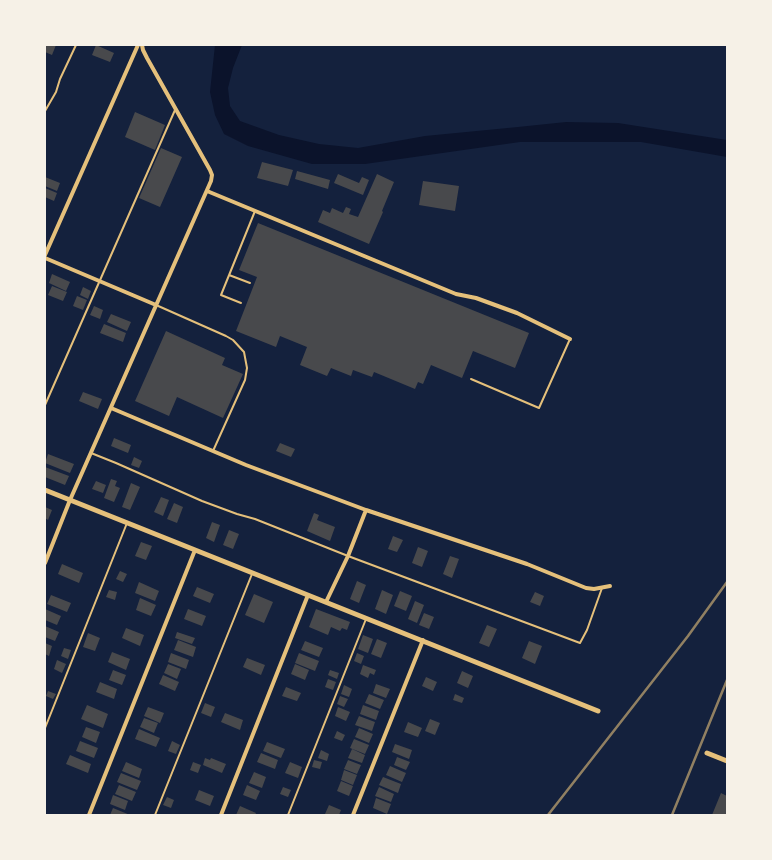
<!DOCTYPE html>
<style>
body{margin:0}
#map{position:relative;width:772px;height:860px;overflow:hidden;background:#14213d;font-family:"Open Sans",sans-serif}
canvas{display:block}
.frame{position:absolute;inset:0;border:46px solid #f6f1e7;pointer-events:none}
</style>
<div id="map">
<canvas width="772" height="860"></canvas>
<div class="frame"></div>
</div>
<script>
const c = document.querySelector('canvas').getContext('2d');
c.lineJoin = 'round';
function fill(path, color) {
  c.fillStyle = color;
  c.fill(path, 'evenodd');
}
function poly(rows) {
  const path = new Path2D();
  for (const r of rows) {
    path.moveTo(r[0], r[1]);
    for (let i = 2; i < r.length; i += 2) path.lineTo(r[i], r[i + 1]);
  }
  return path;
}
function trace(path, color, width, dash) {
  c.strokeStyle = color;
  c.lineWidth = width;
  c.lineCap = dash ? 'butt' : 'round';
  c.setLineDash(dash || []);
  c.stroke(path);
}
const water = poly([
 [215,45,242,45,233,68,228,88,230,106,240,121,279,135,319,144,358,148,425,136,518,127,566,122,618,123,727,140,727,157,641,142,520,142,365,164,312,164,248,146,224,134,215,115,210,92]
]);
const building = poly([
 [45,45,56,45,52,55,45,52],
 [96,45,114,53,110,62,92,55],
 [135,112,165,125,155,150,125,137],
 [161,148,182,157,160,207,139,198],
 [262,162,293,170,288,186,257,178],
 [297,171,330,180,328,189,295,179],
 [338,174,359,183,362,177,369,180,363,195,334,183],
 [377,174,394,182,382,211,383,212,369,244,318,222,323,210,330,213,332,208,343,213,346,207,351,209,349,214,358,217],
 [45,177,60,183,57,191,45,186],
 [423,181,459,186,455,211,419,205],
 [45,188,57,193,54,201,45,197],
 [258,223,529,333,515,368,473,351,462,378,431,365,423,384,418,382,415,389,374,372,372,377,353,370,351,376,331,368,327,376,300,365,307,347,280,336,276,347,236,331,257,277,239,270],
 [52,274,70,282,66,291,49,283],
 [52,286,67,292,63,301,48,295],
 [83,287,91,291,88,299,80,295],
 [77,296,87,300,83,310,73,306],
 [94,306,103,310,100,319,90,315],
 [111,314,131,322,127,331,107,322],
 [104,324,126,333,123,342,100,333],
 [166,331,225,358,222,365,243,374,223,418,177,397,169,416,135,401],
 [83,392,102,399,98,409,79,401],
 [114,438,131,445,128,453,111,446],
 [280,443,295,449,291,457,276,451],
 [48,454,74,464,70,473,45,463],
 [134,457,142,461,139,468,131,465],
 [45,467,69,476,65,485,45,477],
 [111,479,117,481,115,486,120,488,114,502,104,498],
 [96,481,106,485,103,493,92,489],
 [131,483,140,487,130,510,122,507],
 [161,497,169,500,163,516,154,512],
 [174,503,183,507,177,523,167,519],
 [45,507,52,510,48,520,45,518],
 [314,513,319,515,317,520,335,527,330,541,307,531],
 [212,522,220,525,214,542,206,538],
 [229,530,239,534,233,549,223,545],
 [393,536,403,540,397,552,388,549],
 [141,542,152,546,146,560,135,556],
 [418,547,428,551,422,567,412,563],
 [450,556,459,559,452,578,443,574],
 [62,564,83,573,79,583,58,574],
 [120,571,127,574,123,582,116,579],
 [357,581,366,585,359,603,350,599],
 [139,582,159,591,155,601,135,593],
 [197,587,214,594,210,603,193,596],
 [109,590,117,592,115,600,106,597],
 [382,590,393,595,386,614,375,609],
 [400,591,412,596,406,611,394,606],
 [535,592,544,596,540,606,530,602],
 [254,594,273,602,264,623,245,615],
 [51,595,71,603,67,612,47,604],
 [140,598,156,605,151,616,136,610],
 [415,601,424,605,417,623,408,619],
 [45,609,61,616,57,625,45,620],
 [188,609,206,616,202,626,184,619],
 [316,609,350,622,347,630,342,628,340,631,331,627,328,635,309,627],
 [424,613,434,617,429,629,419,625],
 [487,625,497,629,489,647,479,643],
 [45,626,59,632,55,641,45,637],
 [126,628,144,635,140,646,122,638],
 [177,632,195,638,192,644,175,638],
 [88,633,100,638,95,651,83,647],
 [363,635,373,639,368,653,358,649],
 [377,639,387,643,381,658,371,654],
 [178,640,196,647,193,657,174,650],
 [305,641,323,648,319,657,301,650],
 [529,641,542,646,535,664,522,658],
 [45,643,52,646,49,656,45,654],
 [64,648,71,650,68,659,61,656],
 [112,652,130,659,126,670,108,662],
 [171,653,189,660,186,669,168,662],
 [299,653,319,661,315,671,295,663],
 [357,653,364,656,361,664,354,661],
 [247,658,265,665,261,675,243,667],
 [57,660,66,664,62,673,54,669],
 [168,664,181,669,177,679,164,673],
 [295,664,309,670,305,680,291,674],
 [363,665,376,670,374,675,370,673,368,678,360,674],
 [113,670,126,675,122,685,109,680],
 [330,670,339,673,337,679,328,675],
 [462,671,473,676,468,688,457,683],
 [163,675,179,682,175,691,159,684],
 [426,677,437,682,433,691,422,686],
 [328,679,336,682,333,690,325,687],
 [100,682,117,689,114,699,96,692],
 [376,684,390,689,386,698,373,693],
 [344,685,352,689,349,697,341,694],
 [286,687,301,693,297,701,282,696],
 [48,691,56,694,53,699,46,696],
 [369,694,384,700,380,709,365,703],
 [455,694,464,698,462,703,453,700],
 [340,696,348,699,344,707,337,704],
 [205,703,215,707,211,717,201,713],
 [87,705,108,714,103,728,81,719],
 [363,705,379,711,376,720,360,714],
 [148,707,164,713,160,723,144,716],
 [338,707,350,712,346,721,335,716],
 [225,713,243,720,240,730,221,722],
 [359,716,375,722,372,731,355,725],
 [144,718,158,723,154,733,140,727],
 [430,719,440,723,435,735,425,731],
 [408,722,422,728,418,737,404,732],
 [86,727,100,732,96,743,82,737],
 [359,728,373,734,369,743,355,737],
 [139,729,160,738,156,747,135,739],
 [337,731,345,735,342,741,334,738],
 [354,739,369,745,365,754,350,748],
 [80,741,98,748,94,758,76,751],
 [172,741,180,745,176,754,168,751],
 [267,742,285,749,281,758,263,751],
 [395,744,412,750,409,759,392,752],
 [352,749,365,755,362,763,348,758],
 [321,750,329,754,327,761,318,758],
 [261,753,278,760,275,769,257,762],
 [70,755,91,764,88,773,66,764],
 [397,757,410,762,406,770,394,765],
 [205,758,210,760,211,758,226,764,222,773,203,765],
 [314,760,322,762,320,769,312,767],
 [348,760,361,765,357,774,344,769],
 [126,762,142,769,139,778,122,771],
 [193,762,201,765,198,773,190,770],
 [290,762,302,767,298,778,285,773],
 [390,766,406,773,402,782,386,775],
 [344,770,357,775,353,785,341,780],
 [254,772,266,777,262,788,249,783],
 [121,773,141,781,137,790,117,782],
 [383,777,401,784,398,793,379,785],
 [341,781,353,786,349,796,337,791],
 [119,785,136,792,132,801,115,794],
 [247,785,260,791,256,800,243,795],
 [283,787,291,790,288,797,280,794],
 [379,787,394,794,391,802,375,796],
 [199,790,214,796,210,806,195,800],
 [721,793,727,796,727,815,712,815],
 [113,795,128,801,125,810,110,804],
 [167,797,174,800,171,808,163,805],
 [376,798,391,804,387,814,373,808],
 [329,805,341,810,339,815,325,814],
 [240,806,256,813,255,815,236,815],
 [113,808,130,815,110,815]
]);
const service = poly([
 [45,111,56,92,60,79,76,45],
 [229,275,250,283],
 [241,303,221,295,255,211],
 [156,305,226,336,233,340,244,352,247,368,245,380,213,451],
 [471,379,539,408,570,339],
 [45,405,175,110],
 [91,453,116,463,202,501,237,514,255,519,348,556,580,643,587,630,602,588],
 [45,728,127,523],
 [155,815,252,574],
 [288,815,366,619]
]);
const minor = poly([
 [207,191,456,294,476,298,517,313,570,339],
 [45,255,138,45],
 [45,258,156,305],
 [111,408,246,465,366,510,527,564,586,588,594,589,610,586],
 [45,563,70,500,211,181,212,175,210,170,147,58,143,50,142,45],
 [326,602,348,556,366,510],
 [89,815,195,550],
 [221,815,308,595],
 [353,815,423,640]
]);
const tertiary = poly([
 [45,490,598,711],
 [707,753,727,761]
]);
const rail = poly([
 [548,815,688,636,727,582],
 [672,815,727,680]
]);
fill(water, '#0b132b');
fill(building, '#48494c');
trace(service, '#e5c07b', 2);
trace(minor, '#e5c07b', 4);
trace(tertiary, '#e5c07b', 5);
trace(rail, '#918062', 2.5);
</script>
